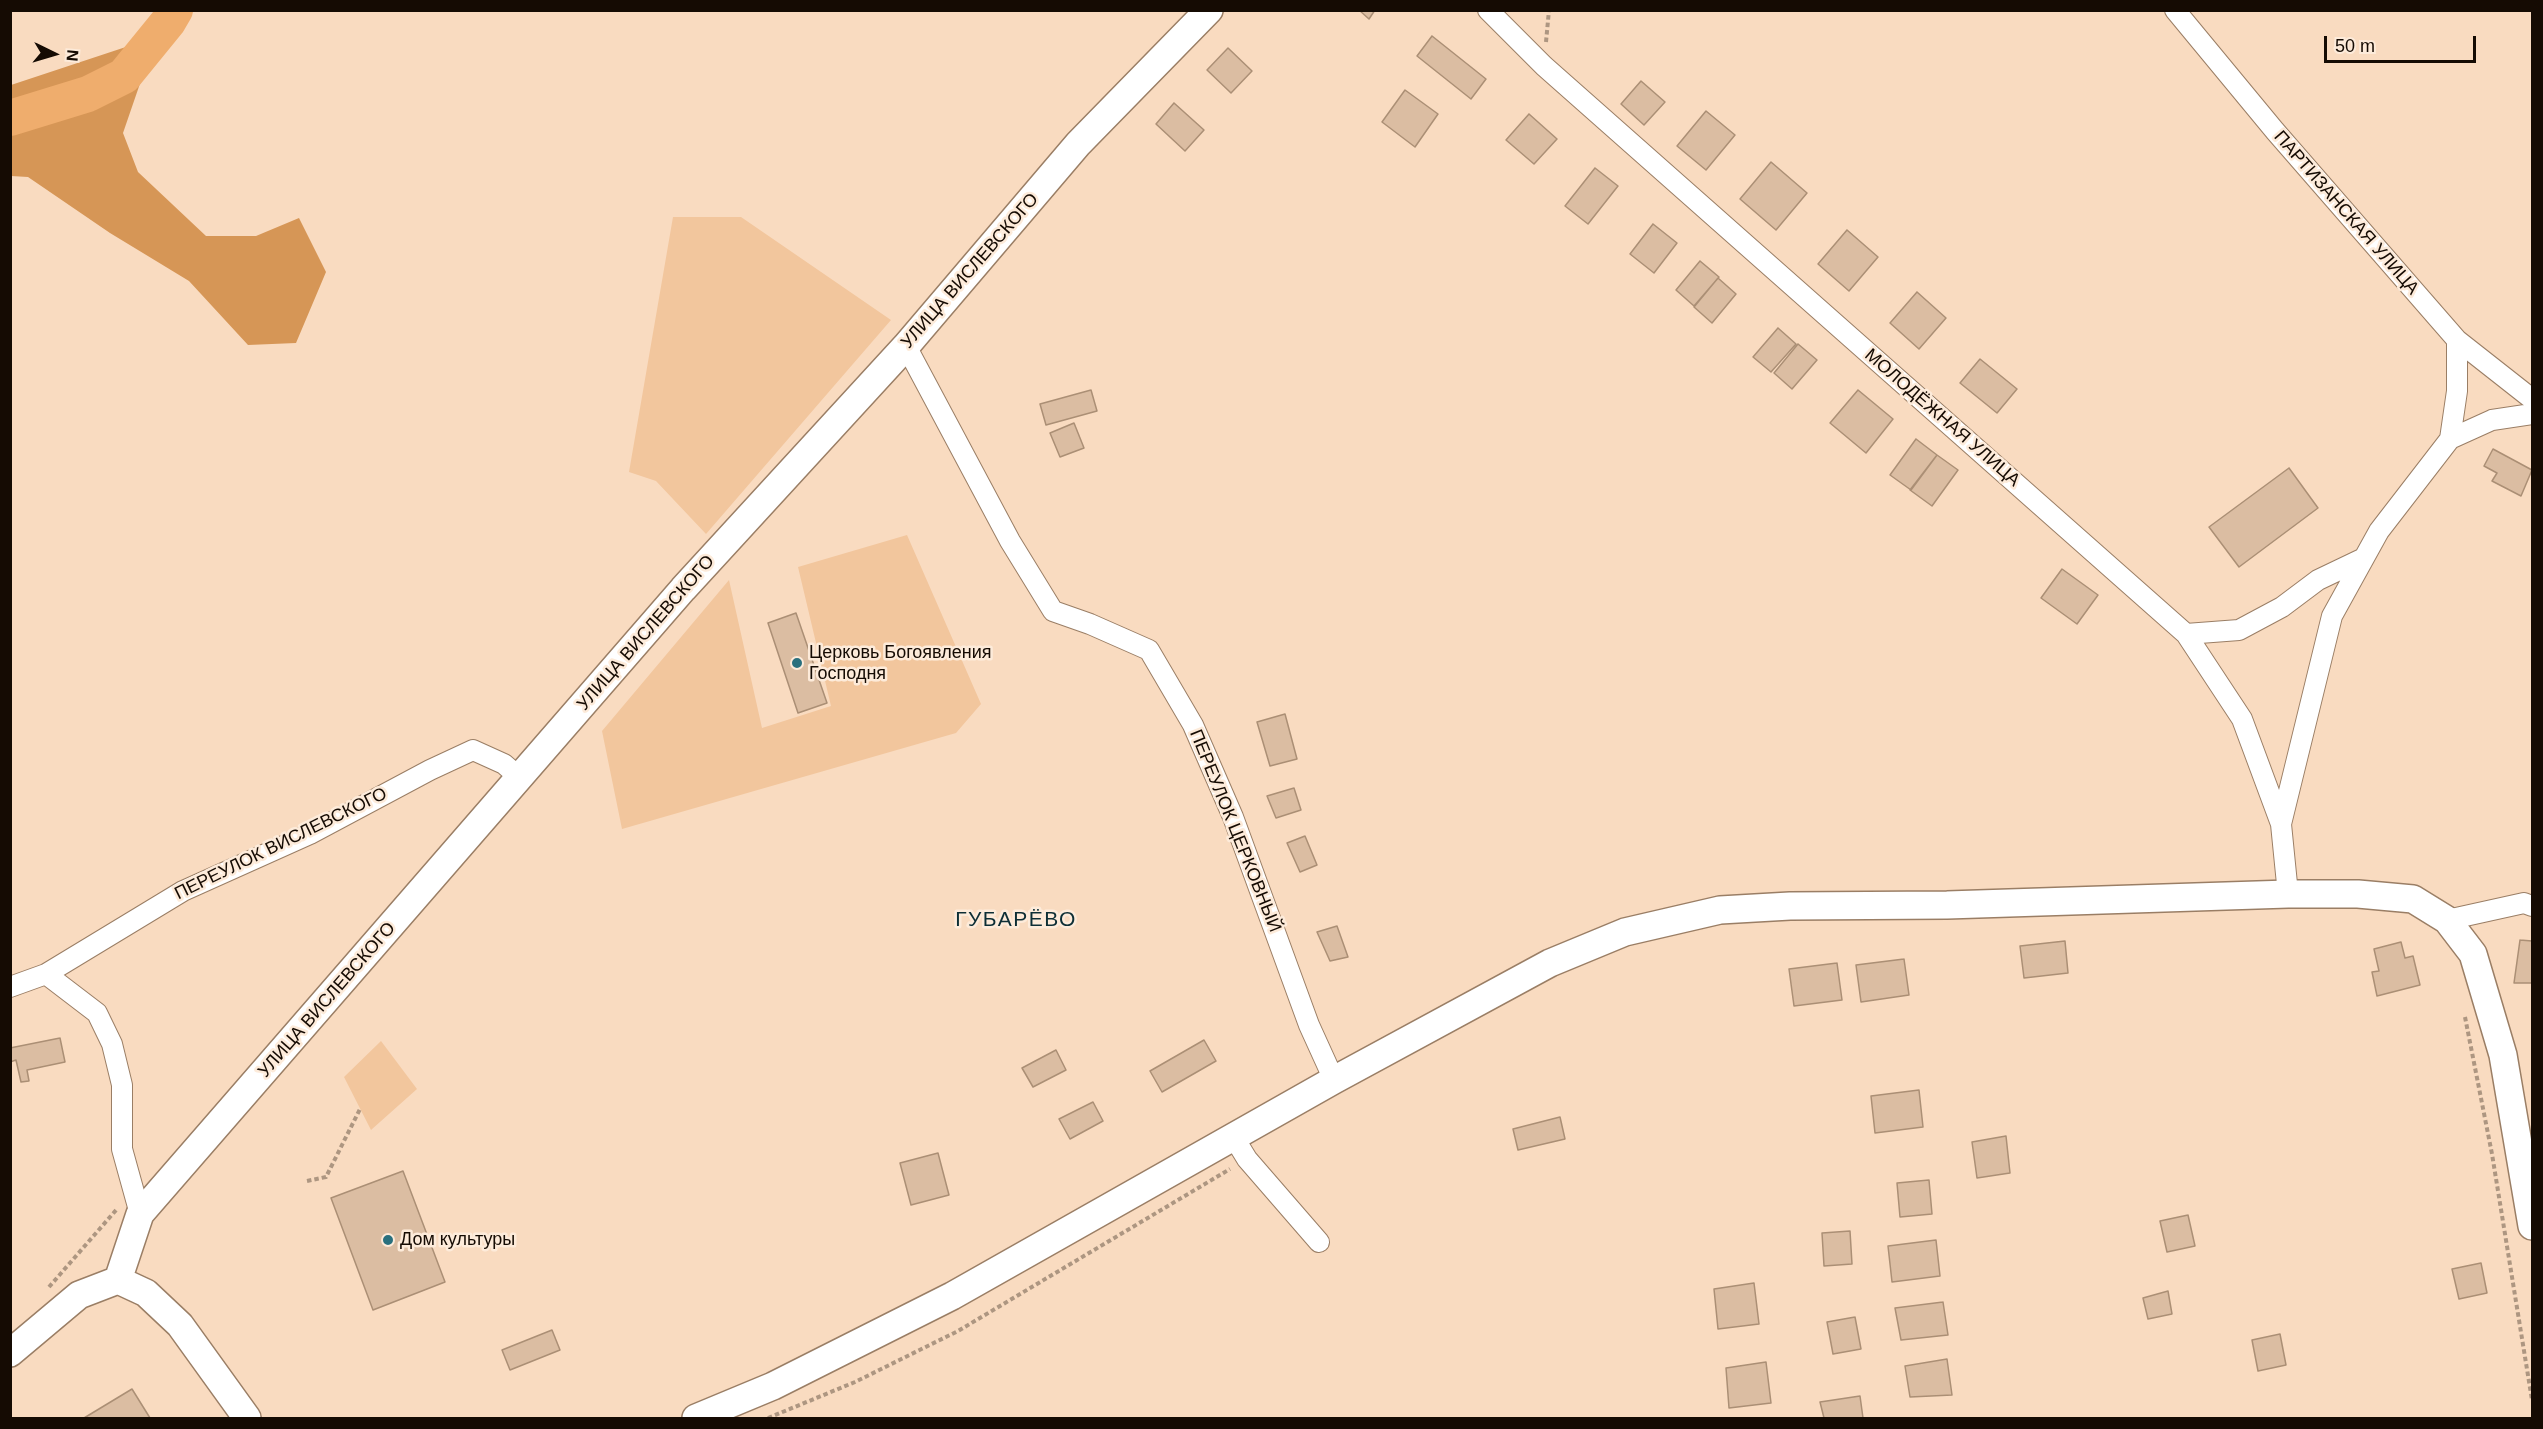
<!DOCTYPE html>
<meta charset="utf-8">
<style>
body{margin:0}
#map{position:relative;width:2543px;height:1429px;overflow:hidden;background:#f9dbc0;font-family:Helvetica,sans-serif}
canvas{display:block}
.frame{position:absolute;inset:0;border:12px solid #150b03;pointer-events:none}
.north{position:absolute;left:24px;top:24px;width:60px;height:60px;-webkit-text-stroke:4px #fdebda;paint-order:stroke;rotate:95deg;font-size:16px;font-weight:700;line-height:24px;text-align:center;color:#150b03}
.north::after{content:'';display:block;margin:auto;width:21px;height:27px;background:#150b03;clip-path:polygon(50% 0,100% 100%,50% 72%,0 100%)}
.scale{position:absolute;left:2324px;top:36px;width:152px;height:27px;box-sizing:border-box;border:3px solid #150b03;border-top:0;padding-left:8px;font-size:18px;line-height:21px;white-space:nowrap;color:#150b03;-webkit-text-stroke:4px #fdebda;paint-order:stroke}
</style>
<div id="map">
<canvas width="2543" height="1429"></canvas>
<div class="frame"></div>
<div class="north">N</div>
<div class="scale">50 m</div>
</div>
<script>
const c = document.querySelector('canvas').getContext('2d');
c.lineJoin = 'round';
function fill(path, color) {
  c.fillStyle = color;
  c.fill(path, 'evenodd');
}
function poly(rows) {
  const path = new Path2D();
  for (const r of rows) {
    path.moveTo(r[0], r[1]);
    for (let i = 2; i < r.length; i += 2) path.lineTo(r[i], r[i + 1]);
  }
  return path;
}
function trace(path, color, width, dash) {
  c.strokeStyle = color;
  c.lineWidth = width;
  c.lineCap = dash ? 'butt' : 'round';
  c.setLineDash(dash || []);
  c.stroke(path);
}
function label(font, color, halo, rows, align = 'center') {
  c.font = font + ' Helvetica,sans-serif';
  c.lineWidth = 5;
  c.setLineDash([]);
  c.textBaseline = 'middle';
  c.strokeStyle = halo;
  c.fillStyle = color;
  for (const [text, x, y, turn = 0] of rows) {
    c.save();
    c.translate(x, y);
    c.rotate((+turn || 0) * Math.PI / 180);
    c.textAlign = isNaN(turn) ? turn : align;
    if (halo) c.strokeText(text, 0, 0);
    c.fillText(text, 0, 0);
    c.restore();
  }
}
const green = poly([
 [673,217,741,217,891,320,706,534,656,481,629,472],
 [907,535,981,704,956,733,622,829,602,731,729,580,762,728,831,706,798,567],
 [381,1041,417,1089,371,1130,344,1077]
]);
const forest = poly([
 [156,37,123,133,138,172,206,236,256,236,299,218,326,272,296,343,248,345,189,281,110,233,28,177,11,176,11,85]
]);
const river = poly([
 [10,118,88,94,124,76,168,22,175,10]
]);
const building = poly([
 [1359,10,1375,10,1369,19,1359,10],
 [1432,36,1486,79,1471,99,1417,56,1432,36],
 [1228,48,1252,71,1231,93,1207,70,1228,48],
 [1641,81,1665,102,1644,125,1621,104,1641,81],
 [1405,90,1438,114,1415,147,1382,122,1405,90],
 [1174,103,1204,130,1185,151,1156,124,1174,103],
 [1706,111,1735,135,1706,170,1677,146,1706,111],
 [1529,114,1557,139,1534,164,1506,140,1529,114],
 [1771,162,1807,193,1776,230,1740,199,1771,162],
 [1595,168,1618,186,1588,224,1565,206,1595,168],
 [1653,224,1677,243,1654,273,1630,254,1653,224],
 [1847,230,1878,257,1849,291,1818,264,1847,230],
 [1700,261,1719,277,1694,306,1676,290,1700,261],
 [1718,278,1736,294,1712,323,1694,307,1718,278],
 [1917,292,1946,318,1919,349,1890,323,1917,292],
 [1778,328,1796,344,1771,372,1753,357,1778,328],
 [1798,344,1817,360,1792,389,1774,373,1798,344],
 [1980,359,2017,389,1997,413,1960,383,1980,359],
 [1091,390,1097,411,1046,425,1040,404,1091,390],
 [1858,390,1893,419,1866,453,1830,423,1858,390],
 [1074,423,1084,448,1060,457,1050,433,1074,423],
 [1916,439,1937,455,1911,490,1890,475,1916,439],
 [2493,449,2532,470,2521,496,2492,481,2497,473,2484,466,2493,449],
 [1937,455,1958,470,1932,506,1910,490,1937,455],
 [2289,468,2318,508,2239,567,2209,527,2289,468],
 [2062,569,2098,595,2077,624,2041,598,2062,569],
 [796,613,827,703,798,713,768,623,796,613],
 [1285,714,1297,759,1270,766,1257,722,1285,714],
 [1294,788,1301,810,1276,818,1267,796,1294,788],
 [1305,836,1317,865,1300,872,1287,843,1305,836],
 [1337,926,1348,957,1330,961,1317,932,1337,926],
 [2520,940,2532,941,2532,983,2514,983,2520,940],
 [2065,941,2068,973,2024,978,2020,946,2065,941],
 [2401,942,2405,958,2413,956,2420,985,2377,996,2372,972,2379,971,2374,949,2401,942],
 [1904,959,1909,995,1861,1002,1856,965,1904,959],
 [1837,963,1842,1000,1794,1006,1789,969,1837,963],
 [60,1038,65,1062,27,1070,29,1081,21,1082,16,1060,10,1062,10,1048,60,1038],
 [1204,1040,1216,1061,1162,1092,1150,1071,1204,1040],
 [1056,1050,1066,1070,1033,1087,1022,1068,1056,1050],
 [1919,1090,1923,1127,1875,1133,1871,1096,1919,1090],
 [1093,1102,1103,1121,1070,1139,1059,1119,1093,1102],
 [1560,1117,1565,1139,1518,1150,1513,1129,1560,1117],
 [2006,1136,2010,1173,1977,1178,1972,1142,2006,1136],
 [938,1153,949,1195,911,1205,900,1163,938,1153],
 [403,1171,445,1282,373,1310,331,1198,403,1171],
 [1929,1180,1932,1214,1900,1217,1897,1183,1929,1180],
 [2188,1215,2195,1246,2167,1252,2160,1221,2188,1215],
 [1850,1231,1852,1264,1824,1266,1822,1233,1850,1231],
 [1936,1240,1940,1276,1892,1282,1888,1246,1936,1240],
 [2481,1263,2487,1293,2459,1299,2452,1269,2481,1263],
 [1754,1283,1759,1324,1718,1329,1714,1289,1754,1283],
 [2168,1291,2172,1314,2148,1319,2143,1298,2168,1291],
 [1943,1302,1948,1335,1901,1340,1895,1308,1943,1302],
 [1855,1317,1861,1349,1833,1354,1827,1322,1855,1317],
 [552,1330,560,1350,510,1370,502,1350,552,1330],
 [2280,1334,2286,1365,2258,1371,2252,1340,2280,1334],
 [1947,1359,1952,1395,1910,1397,1905,1366,1947,1359],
 [1766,1362,1771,1403,1729,1408,1726,1368,1766,1362],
 [132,1389,150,1418,84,1418,132,1389],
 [1860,1396,1863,1418,1824,1418,1820,1402,1860,1396]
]);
const path = poly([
 [1546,42,1549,10],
 [2465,1017,2492,1154,2532,1400],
 [307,1181,326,1177,360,1109],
 [49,1287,117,1209],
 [768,1418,855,1382,958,1331,1230,1169]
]);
const street = poly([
 [1488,10,1544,66,2186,634,2242,719,2281,824,2288,894],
 [2175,10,2275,131,2457,340,2532,399],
 [906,346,1010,541,1053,611,1090,624,1149,650,1193,725,1233,817,1309,1025,1334,1080],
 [2450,439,2457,391,2457,340],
 [2186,634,2239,630,2282,607,2318,580,2364,558],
 [2281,824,2332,616,2379,531,2450,439,2492,420,2532,414],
 [2447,920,2524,903,2532,906],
 [46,974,183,891,310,834,430,770,473,750,504,764,520,778],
 [10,987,46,974,97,1013,112,1044,122,1085,122,1149,140,1214],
 [1233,1136,1247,1159,1319,1242]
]);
const secondary = poly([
 [118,1280,140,1214,683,589,906,346,1078,144,1209,10],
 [10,1353,79,1295,118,1280,146,1293,180,1325,247,1418],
 [696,1418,773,1386,952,1296,1334,1080,1550,963,1625,932,1720,910,1790,906,1947,905,2288,894,2358,894,2413,899,2447,920,2473,954,2503,1055,2532,1226]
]);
const markers = [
 [797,663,6,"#2a707e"],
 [388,1240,6,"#2a707e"]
];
const streetNames = [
 ["ПАРТИЗАНСКАЯ УЛИЦА",2346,213,49],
 ["УЛИЦА ВИСЛЕВСКОГО",970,271,-49],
 ["МОЛОДЁЖНАЯ УЛИЦА",1942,418,41],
 ["УЛИЦА ВИСЛЕВСКОГО",646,633,-49],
 ["ПЕРЕУЛОК ЦЕРКОВНЫЙ",1235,831,68],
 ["ПЕРЕУЛОК ВИСЛЕВСКОГО",281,844,-26],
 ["УЛИЦА ВИСЛЕВСКОГО",327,1000,-49]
];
const poiNames = [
 ["Церковь Богоявления",809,653],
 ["Господня",809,674],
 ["Дом культуры",400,1240]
];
const quarterNames = [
 ["ГУБАРЁВО",1016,920]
];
fill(green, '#f2c69d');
fill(forest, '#d69656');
trace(river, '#efad6d', 36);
fill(building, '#dbbda2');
trace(building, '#ab8f75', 1.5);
trace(street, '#9a7e65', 22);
trace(secondary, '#9a7e65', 30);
trace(path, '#ad9681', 4, [4.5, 3]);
trace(street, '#fff', 20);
trace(secondary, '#fff', 27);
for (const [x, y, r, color] of markers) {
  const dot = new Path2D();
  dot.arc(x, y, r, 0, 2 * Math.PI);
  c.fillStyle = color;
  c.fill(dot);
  trace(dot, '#fdebda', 2);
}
label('18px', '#150b03', '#fdebda', streetNames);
label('18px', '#150b03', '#fdebda', poiNames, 'left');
c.letterSpacing = '1.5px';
label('21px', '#0d2e35', '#fdebda', quarterNames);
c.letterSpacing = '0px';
</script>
